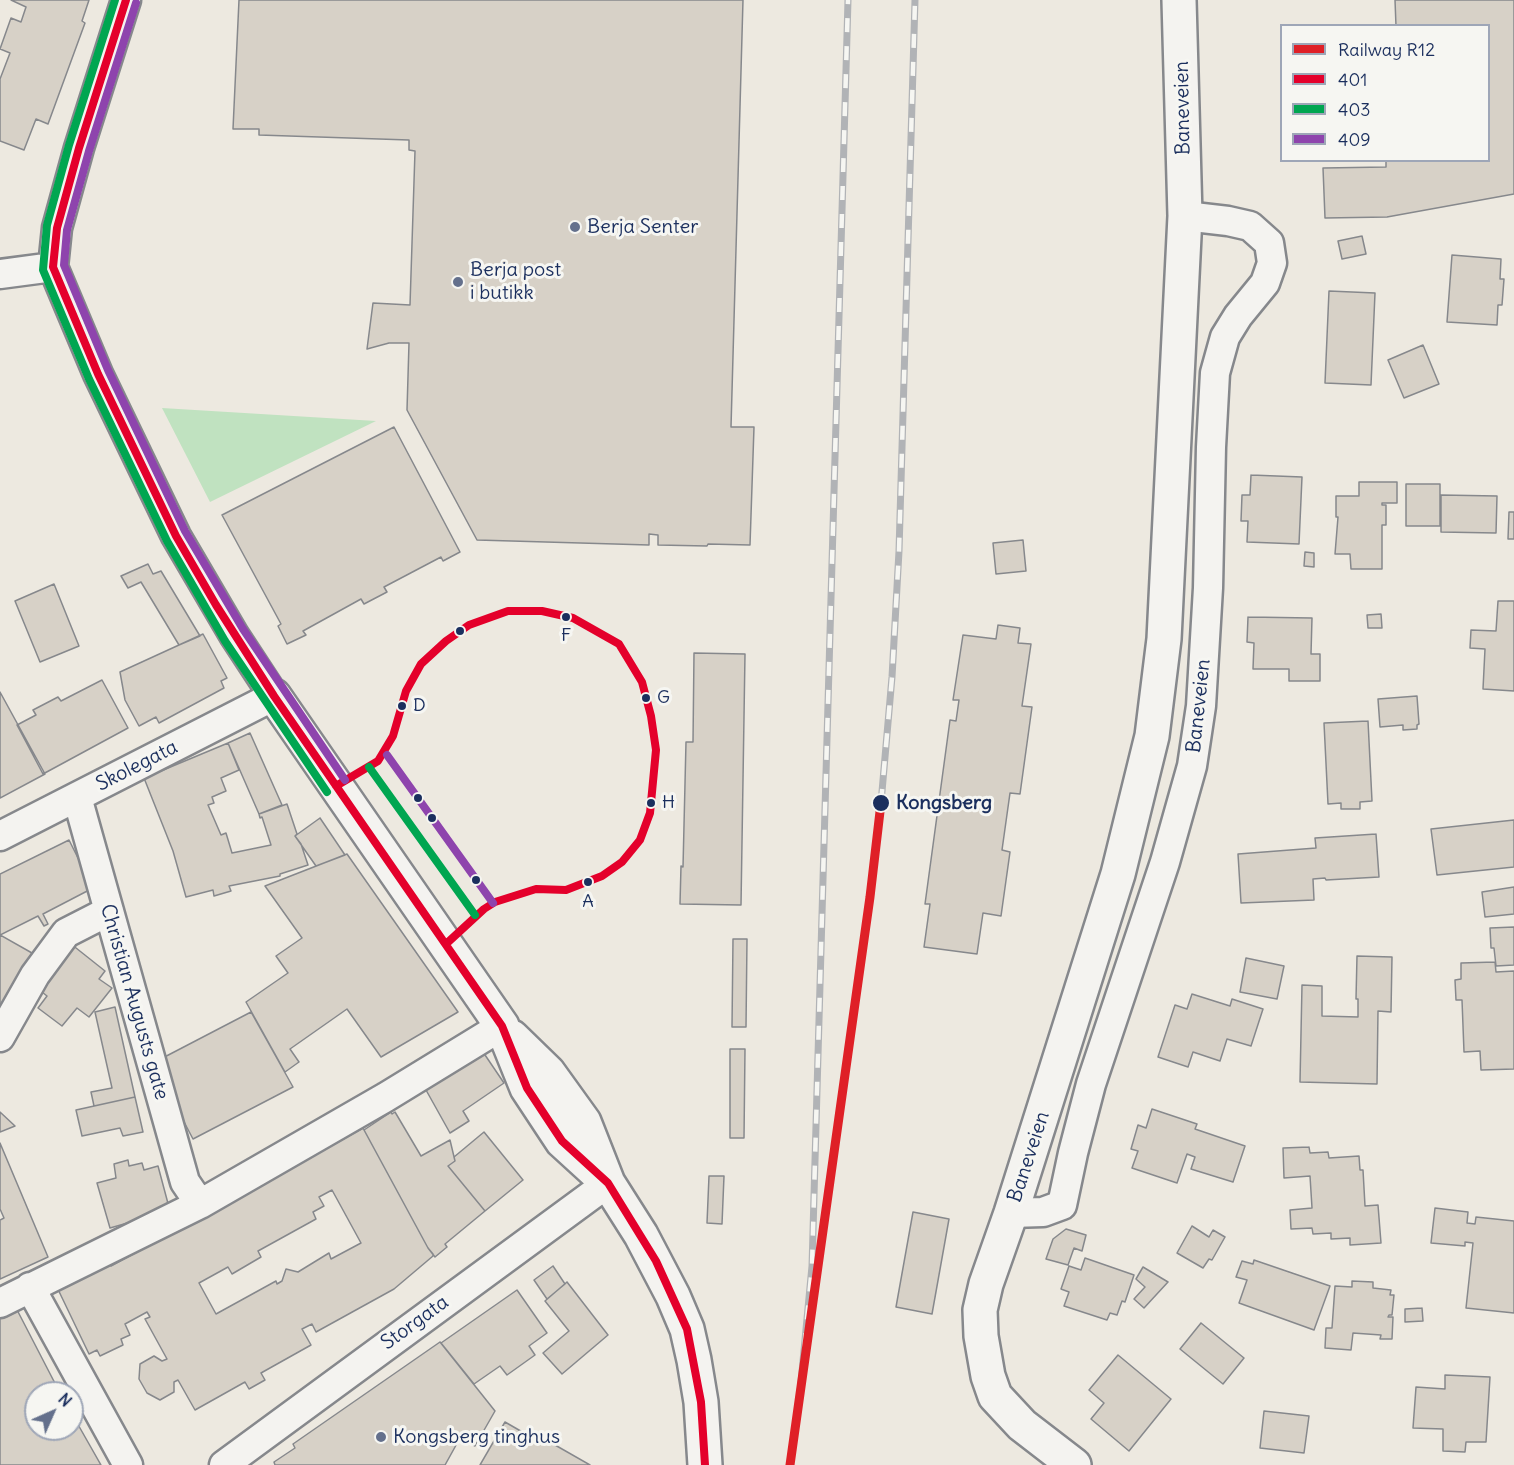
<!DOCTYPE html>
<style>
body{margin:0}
#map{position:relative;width:1514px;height:1465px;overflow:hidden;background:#ede9e0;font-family:Delius,sans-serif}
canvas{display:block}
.legend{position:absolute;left:1280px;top:24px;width:210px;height:138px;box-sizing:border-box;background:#f6f6f2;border:2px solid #9ea6b7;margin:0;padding:8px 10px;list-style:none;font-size:18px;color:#1b2f5e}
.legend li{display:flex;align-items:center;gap:12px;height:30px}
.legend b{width:30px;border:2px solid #9ea6b7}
.north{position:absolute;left:24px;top:1381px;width:60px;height:60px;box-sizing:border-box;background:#f6f6f2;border:2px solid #9ea6b7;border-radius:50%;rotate:45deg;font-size:16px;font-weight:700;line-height:24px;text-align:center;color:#1b2f5e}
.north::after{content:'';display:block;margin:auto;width:21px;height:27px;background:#64708c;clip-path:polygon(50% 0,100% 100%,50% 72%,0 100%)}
</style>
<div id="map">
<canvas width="1514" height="1465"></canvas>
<ul class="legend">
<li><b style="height:8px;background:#df2027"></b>Railway R12</li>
<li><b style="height:8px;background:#e4002b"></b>401</li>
<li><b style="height:8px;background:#00a651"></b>403</li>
<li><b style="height:8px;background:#8e44ad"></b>409</li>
</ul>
<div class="north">N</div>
</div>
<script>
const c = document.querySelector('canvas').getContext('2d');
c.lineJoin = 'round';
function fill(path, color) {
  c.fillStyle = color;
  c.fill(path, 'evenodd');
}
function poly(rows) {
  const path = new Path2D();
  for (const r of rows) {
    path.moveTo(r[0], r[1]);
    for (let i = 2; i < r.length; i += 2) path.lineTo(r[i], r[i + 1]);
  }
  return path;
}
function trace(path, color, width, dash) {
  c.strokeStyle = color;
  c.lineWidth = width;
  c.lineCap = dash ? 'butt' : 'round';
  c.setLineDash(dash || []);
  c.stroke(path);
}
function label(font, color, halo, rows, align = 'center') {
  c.font = font + ' Delius,sans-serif';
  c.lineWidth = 6;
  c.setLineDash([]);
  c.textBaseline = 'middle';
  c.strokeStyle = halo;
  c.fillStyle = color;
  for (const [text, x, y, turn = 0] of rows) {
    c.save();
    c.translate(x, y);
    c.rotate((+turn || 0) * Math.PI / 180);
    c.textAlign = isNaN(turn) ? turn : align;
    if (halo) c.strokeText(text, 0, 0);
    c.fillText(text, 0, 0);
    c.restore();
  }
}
const green = poly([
 [162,408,376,421,210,502]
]);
const building = poly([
 [11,0,89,0,82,21,85,23,48,124,36,119,24,150,0,141,0,79,10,53,0,49,11,18,21,22,26,7,11,0],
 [239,0,743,0,731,427,754,427,750,545,708,544,707,546,658,545,658,535,649,534,649,545,477,540,407,410,409,343,389,343,367,349,373,303,410,305,415,151,409,150,409,140,259,135,259,129,233,129,239,0],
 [1395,0,1514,0,1514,194,1387,217,1325,218,1323,168,1386,167,1386,160,1488,160,1488,26,1396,26,1395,0],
 [1362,236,1366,254,1342,259,1338,241,1362,236],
 [1452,255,1501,259,1500,279,1504,279,1502,305,1498,305,1497,325,1447,322,1452,255],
 [1329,291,1375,293,1371,385,1325,383,1329,291],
 [1423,345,1439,384,1404,398,1388,360,1423,345],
 [394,427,460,552,443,561,441,557,384,587,387,592,364,604,361,599,303,631,306,635,287,644,278,626,281,624,222,515,394,427],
 [1251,475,1302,477,1299,544,1247,542,1248,521,1241,521,1242,495,1250,495,1251,475],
 [1359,482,1397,482,1397,503,1382,503,1382,505,1386,505,1386,525,1382,525,1382,569,1351,569,1350,554,1335,554,1338,517,1336,517,1336,496,1359,496,1359,482],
 [1406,484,1440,484,1440,526,1406,526,1406,484],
 [1441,495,1497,496,1496,533,1441,532,1441,495],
 [1509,512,1514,512,1514,539,1508,539,1509,512],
 [1023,540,1026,571,996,574,993,543,1023,540],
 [1305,552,1314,553,1314,567,1304,566,1305,552],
 [148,564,153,574,161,571,200,636,179,645,141,582,128,588,121,576,148,564],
 [54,584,79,646,40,662,15,601,54,584],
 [1498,601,1514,601,1514,691,1483,689,1485,649,1470,648,1471,630,1496,631,1498,601],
 [1381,614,1382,628,1368,628,1367,615,1381,614],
 [1248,617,1312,618,1311,654,1320,654,1320,681,1289,681,1289,669,1253,669,1254,643,1247,642,1248,617],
 [998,625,1020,628,1018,643,1031,644,1022,706,1032,707,1020,794,1010,793,1002,850,1010,852,1001,916,983,913,977,954,924,947,930,904,925,904,950,720,956,721,959,700,953,700,963,635,996,639,998,625],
 [203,634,227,678,221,681,224,688,159,723,156,717,139,726,125,700,120,672,203,634],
 [694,653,745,654,741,905,680,904,681,866,683,867,686,742,693,742,694,653],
 [102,680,128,728,43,774,17,725,36,715,33,710,58,697,61,701,102,680],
 [0,692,45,774,0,798,0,692],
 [1417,696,1419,724,1417,725,1417,729,1403,730,1403,725,1380,727,1378,699,1417,696],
 [1368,721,1372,801,1360,802,1360,809,1341,809,1341,803,1328,804,1324,723,1368,721],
 [250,733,282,805,259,814,228,743,250,733],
 [228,743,239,770,221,778,226,791,212,797,214,803,208,805,221,835,226,833,232,853,271,845,262,817,260,818,259,814,287,804,297,834,295,836,301,844,308,865,280,874,280,876,229,886,231,891,214,896,213,890,186,897,173,851,144,778,228,743],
 [320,818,345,855,316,866,295,836,320,818],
 [1514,820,1514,867,1437,875,1431,829,1514,820],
 [1376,834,1379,877,1326,880,1325,878,1313,879,1314,900,1241,903,1238,854,1316,848,1315,838,1376,834],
 [69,840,93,888,43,914,48,924,44,926,38,916,0,935,0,874,69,840],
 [347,854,458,1012,381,1057,347,1009,290,1049,299,1062,285,1072,246,1002,288,973,276,956,302,938,265,886,347,854],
 [1514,887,1514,914,1485,917,1482,892,1514,887],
 [1514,927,1514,965,1496,966,1494,948,1491,948,1490,928,1514,927],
 [0,935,32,953,0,1012,0,935],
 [733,939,747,939,746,1027,732,1027,733,939],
 [66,940,105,971,99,979,112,988,89,1017,77,1008,62,1026,38,1008,47,996,32,984,66,940],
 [1357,956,1392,957,1391,1012,1378,1011,1377,1084,1300,1082,1302,985,1322,986,1322,1016,1358,1017,1358,999,1356,999,1357,956],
 [1246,958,1284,966,1277,999,1240,992,1246,958],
 [1461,963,1495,962,1496,972,1514,971,1514,1069,1481,1070,1480,1051,1464,1052,1462,1000,1456,1000,1455,980,1461,979,1461,963],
 [1192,994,1230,1006,1232,999,1263,1009,1251,1046,1227,1039,1220,1061,1193,1052,1188,1067,1158,1057,1175,1005,1187,1009,1192,994],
 [115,1007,135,1097,94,1106,91,1092,112,1088,95,1012,115,1007],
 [251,1012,293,1087,193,1139,153,1063,251,1012],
 [730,1049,745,1049,744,1138,730,1138,730,1049],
 [483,1052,504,1083,463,1111,469,1121,450,1133,426,1090,483,1052],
 [135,1097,143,1132,123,1136,120,1128,82,1136,76,1110,135,1097],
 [1152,1109,1197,1124,1195,1129,1245,1146,1233,1182,1191,1169,1195,1157,1187,1154,1177,1183,1132,1168,1138,1151,1131,1149,1138,1125,1146,1128,1152,1109],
 [0,1112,15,1126,0,1132,0,1112],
 [391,1112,392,1114,395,1112,421,1156,450,1140,455,1161,448,1166,485,1211,445,1244,447,1247,435,1257,428,1248,364,1130,391,1112],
 [363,1128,428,1248,433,1254,433,1256,394,1289,316,1332,312,1324,302,1329,311,1345,261,1373,265,1380,249,1389,245,1382,195,1410,178,1380,174,1382,174,1392,160,1400,147,1393,139,1379,140,1364,154,1356,162,1361,167,1359,145,1319,150,1317,147,1312,125,1324,130,1335,121,1339,123,1345,100,1356,97,1350,89,1354,54,1281,107,1262,111,1266,262,1184,299,1161,300,1163,363,1128],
 [332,1190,361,1243,331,1259,329,1253,298,1272,286,1269,282,1281,277,1284,276,1281,216,1314,199,1283,228,1267,232,1274,261,1257,258,1251,316,1219,313,1212,324,1206,319,1197,332,1190],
 [484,1132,523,1180,485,1211,448,1166,455,1161,454,1157,484,1132],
 [0,1143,48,1257,0,1279,0,1220,4,1218,0,1209,0,1143],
 [1309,1147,1310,1153,1328,1152,1329,1158,1359,1156,1360,1170,1363,1170,1365,1206,1378,1205,1381,1243,1350,1245,1350,1238,1331,1239,1331,1233,1313,1234,1312,1228,1291,1229,1290,1210,1312,1208,1310,1176,1284,1178,1283,1148,1309,1147],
 [128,1160,129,1166,142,1163,144,1170,158,1166,170,1211,110,1228,97,1183,116,1178,114,1164,128,1160],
 [709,1176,724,1176,722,1224,707,1223,709,1176],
 [1435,1208,1468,1212,1467,1223,1475,1224,1476,1217,1514,1221,1514,1313,1466,1308,1473,1243,1465,1242,1465,1246,1431,1243,1435,1208],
 [913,1212,949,1219,932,1314,896,1307,913,1212],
 [1192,1226,1209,1237,1213,1230,1225,1237,1212,1260,1209,1259,1203,1268,1177,1253,1192,1226],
 [1066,1229,1086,1235,1082,1251,1074,1248,1068,1265,1046,1259,1053,1239,1066,1229],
 [1085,1258,1134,1275,1125,1302,1122,1301,1117,1315,1110,1313,1107,1320,1064,1306,1069,1292,1061,1289,1069,1266,1081,1270,1085,1258],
 [1254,1260,1330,1286,1314,1330,1239,1303,1247,1280,1236,1277,1242,1261,1253,1264,1254,1260],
 [553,1266,565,1284,547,1299,534,1280,553,1266],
 [1143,1267,1168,1282,1144,1308,1134,1299,1145,1287,1136,1279,1143,1267],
 [1352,1281,1373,1282,1373,1288,1391,1290,1390,1295,1394,1295,1392,1315,1389,1315,1388,1317,1393,1317,1392,1339,1380,1339,1381,1335,1353,1333,1351,1350,1325,1348,1326,1328,1332,1328,1335,1286,1352,1287,1352,1281],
 [567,1282,608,1335,562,1374,543,1353,569,1331,545,1301,567,1282],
 [517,1290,547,1333,529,1346,535,1355,507,1375,500,1366,474,1384,441,1343,517,1290],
 [14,1304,60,1393,36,1393,36,1429,72,1429,72,1414,101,1465,0,1465,0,1312,14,1304],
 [1422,1308,1423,1321,1405,1322,1405,1309,1422,1308],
 [1201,1323,1244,1358,1223,1384,1180,1349,1201,1323],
 [440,1342,495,1411,475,1446,460,1438,445,1465,275,1465,274,1462,295,1448,293,1444,440,1342],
 [1118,1355,1171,1399,1129,1451,1091,1419,1104,1403,1089,1390,1118,1355],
 [1445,1375,1490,1377,1486,1442,1466,1442,1465,1452,1443,1451,1443,1429,1413,1428,1416,1387,1445,1389,1445,1375],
 [1264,1411,1309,1416,1304,1453,1260,1448,1264,1411],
 [505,1422,538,1441,541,1437,590,1465,480,1465,505,1422]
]);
const street = poly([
 [0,274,53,267],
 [77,797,185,1182,200,1204],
 [0,836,274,696,234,635,176,536,98,374,53,267,57,228,79,148,126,0],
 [0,1037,35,975,66,933,109,911],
 [1011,1213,1043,1212,1062,1205,1073,1153,1091,1084,1165,862,1192,766,1201,706,1208,588,1211,447,1215,373,1225,337,1238,316,1265,283,1272,263,1269,243,1250,226,1228,221,1185,216],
 [30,1287,128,1465],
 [0,1303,200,1204,386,1097,502,1026],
 [224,1465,608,1183]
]);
const secondary = poly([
 [274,696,502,1026,527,1088,562,1141,608,1183],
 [512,1037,548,1072,584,1122,608,1183,641,1235,673,1296,687,1329,694,1360,701,1402,705,1465],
 [1074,1465,1022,1425,995,1396,988,1376,981,1336,980,1310,986,1284,1011,1213,1118,874,1152,736,1164,639,1185,216,1179,0]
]);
const rail = poly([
 [881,803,892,677,899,551,915,0],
 [799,1403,812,1266,848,0]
]);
const bus1 = poly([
 [126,0,79,148,57,228,53,267,98,374,176,536,216,605,274,696,502,1026,527,1088,562,1141,608,1183,656,1261,687,1329,701,1402,705,1465],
 [336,786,378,761,393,736,406,691,421,664,446,641,469,625,508,611,542,611,573,618,619,644,642,682,651,716,656,750,650,813,640,840,622,862,602,876,566,890,536,889,495,902,484,909,446,944]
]);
const bus2 = poly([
 [115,0,69,145,47,225,43,270,89,379,167,541,225,641,327,792],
 [369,767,475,915]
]);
const bus3 = poly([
 [136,3,89,151,67,230,64,265,108,370,185,531,243,629,345,780],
 [387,755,493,903]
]);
const rail1 = poly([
 [790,1465,870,897,881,803]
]);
const markers = [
 [575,227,6,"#64708c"],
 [458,282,6,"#64708c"],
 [566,617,5,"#1b2f5e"],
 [460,631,5,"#1b2f5e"],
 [646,698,5,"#1b2f5e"],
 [402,706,5,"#1b2f5e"],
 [418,798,5,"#1b2f5e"],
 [651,803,5,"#1b2f5e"],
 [881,803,9,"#1b2f5e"],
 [432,818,5,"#1b2f5e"],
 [476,880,5,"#1b2f5e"],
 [588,882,5,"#1b2f5e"],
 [381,1437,6,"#64708c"]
];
const busNames = [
 ["F",566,636,"center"],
 ["G",657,698],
 ["D",413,706],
 ["H",662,803],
 ["A",588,902,"center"]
];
const streetNames = [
 ["Baneveien",1183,108,-91],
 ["Baneveien",1199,706,-84],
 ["Skolegata",137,766,-27],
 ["Christian Augusts gate",134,1002,74],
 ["Baneveien",1029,1157,-72],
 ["Storgata",415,1323,-36]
];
const poiNames = [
 ["Berja Senter",587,227],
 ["Berja post",470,270],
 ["i butikk",470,293],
 ["Kongsberg tinghus",393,1437]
];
const stopNames = [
 ["Kongsberg",896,803]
];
fill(green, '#c0e2c0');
fill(building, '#d7d1c7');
trace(building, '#86888c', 1.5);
trace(street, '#86888c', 33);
trace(secondary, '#86888c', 38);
trace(street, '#f4f3f0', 28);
trace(secondary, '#f4f3f0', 33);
trace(rail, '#b1b3b6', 7);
trace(rail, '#f6f6f2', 4.5, [14]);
trace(bus1, '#e4002b', 8);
trace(bus2, '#00a651', 8);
trace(bus3, '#8e44ad', 8);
trace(rail1, '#df2027', 9);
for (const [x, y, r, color] of markers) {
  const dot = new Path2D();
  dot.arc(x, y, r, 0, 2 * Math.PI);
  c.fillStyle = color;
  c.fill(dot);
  trace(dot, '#f6f6f2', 2);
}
label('18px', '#1b2f5e', '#f6f6f2', busNames, 'left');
label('20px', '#1b2f5e', '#f6f6f2', streetNames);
label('20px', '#1b2f5e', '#f6f6f2', poiNames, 'left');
label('bold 20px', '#1b2f5e', '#f6f6f2', stopNames, 'left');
</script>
